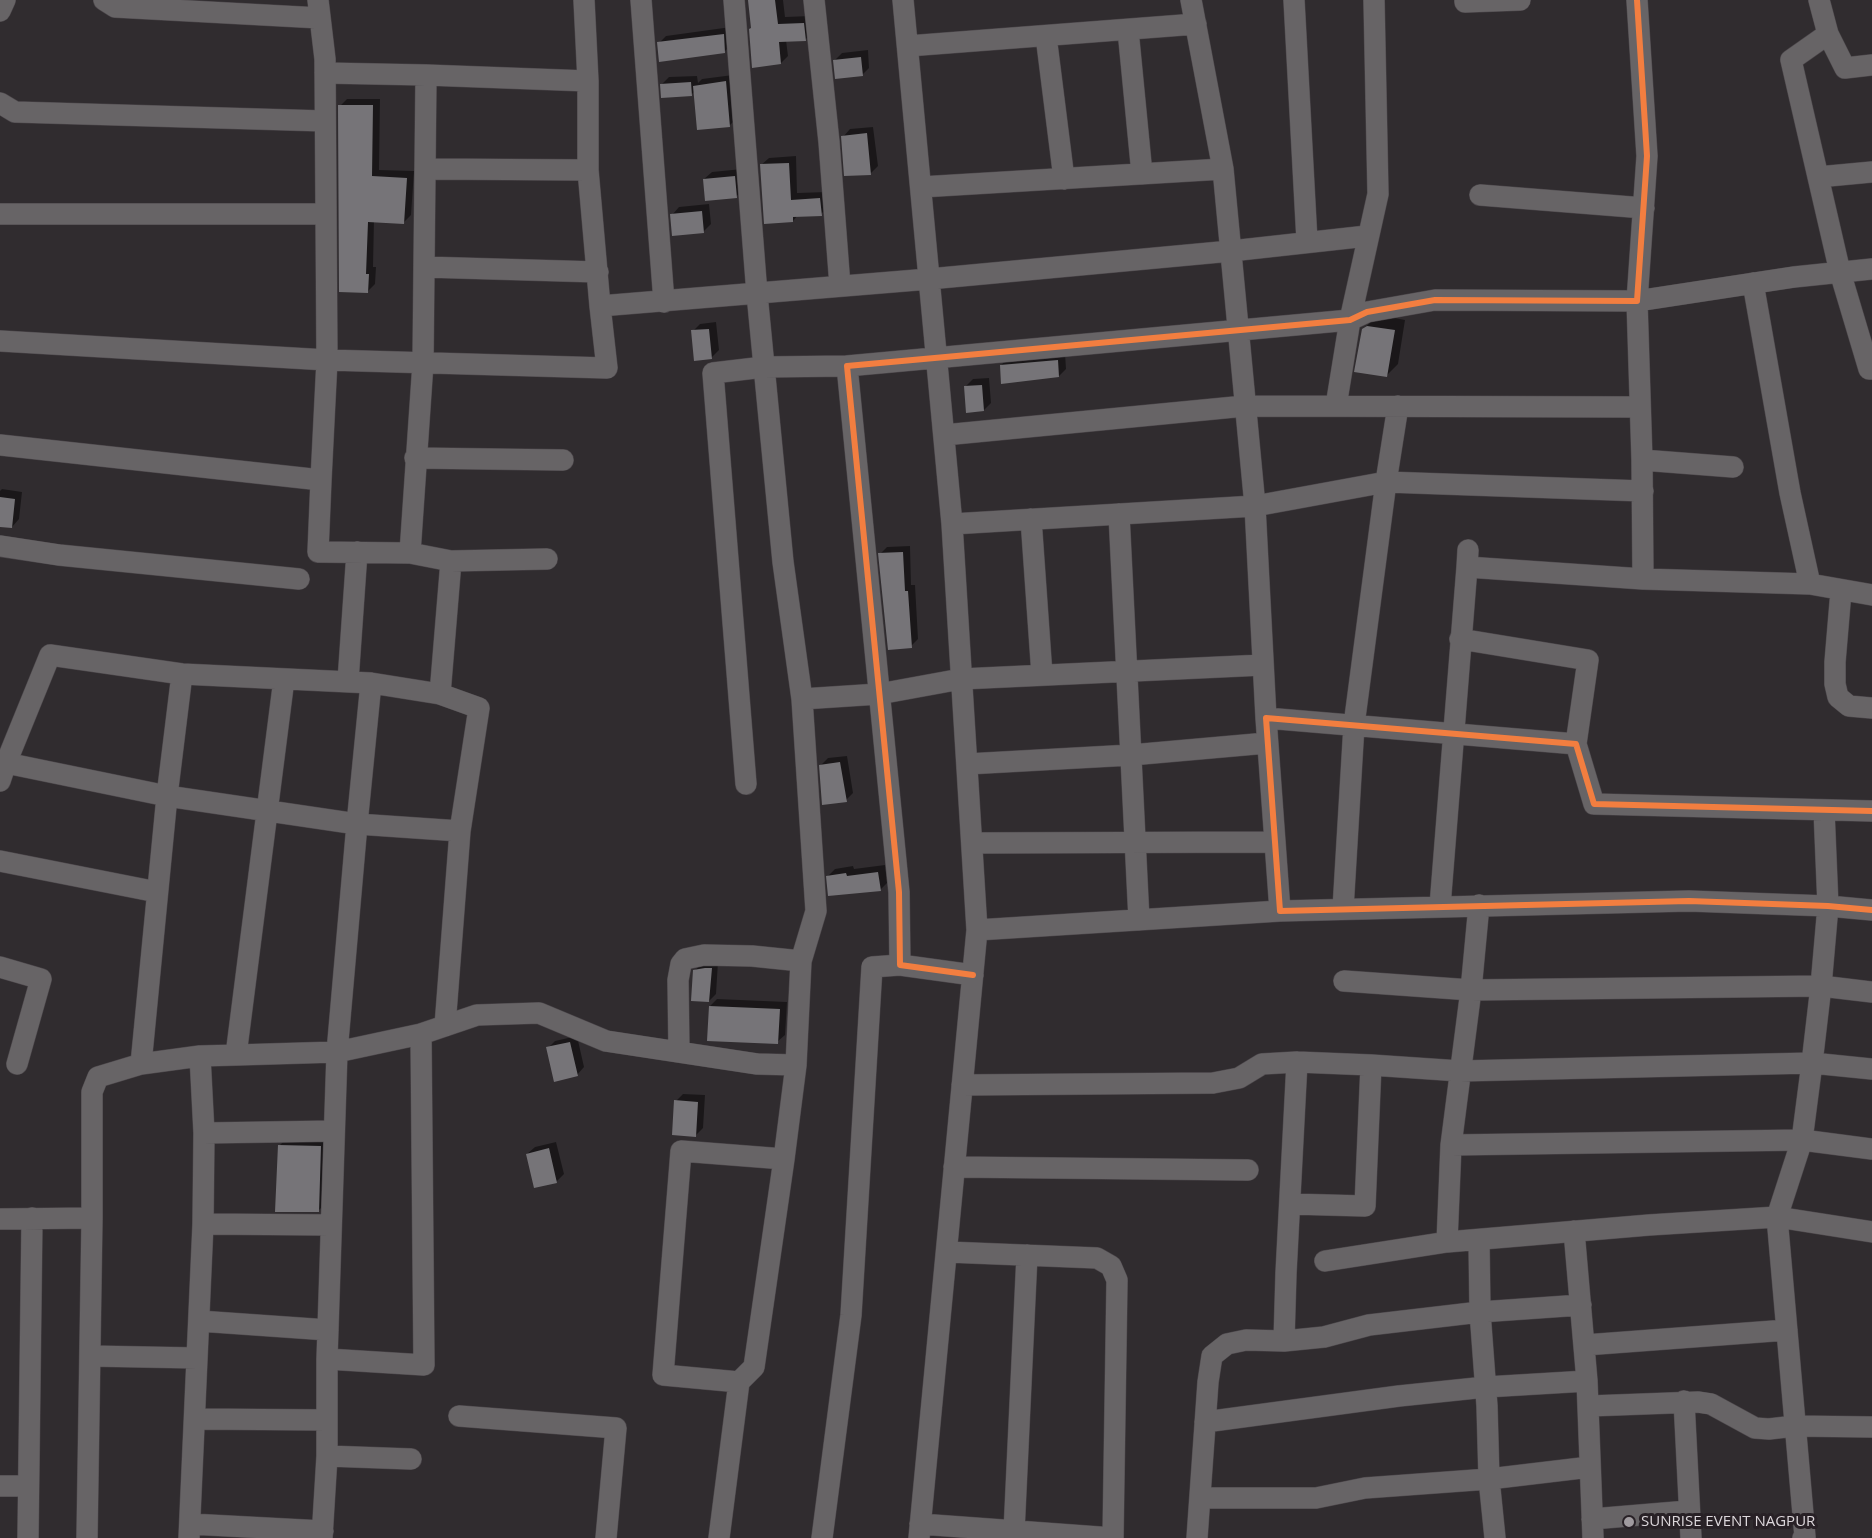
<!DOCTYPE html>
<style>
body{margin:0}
canvas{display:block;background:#302c2f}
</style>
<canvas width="1872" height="1538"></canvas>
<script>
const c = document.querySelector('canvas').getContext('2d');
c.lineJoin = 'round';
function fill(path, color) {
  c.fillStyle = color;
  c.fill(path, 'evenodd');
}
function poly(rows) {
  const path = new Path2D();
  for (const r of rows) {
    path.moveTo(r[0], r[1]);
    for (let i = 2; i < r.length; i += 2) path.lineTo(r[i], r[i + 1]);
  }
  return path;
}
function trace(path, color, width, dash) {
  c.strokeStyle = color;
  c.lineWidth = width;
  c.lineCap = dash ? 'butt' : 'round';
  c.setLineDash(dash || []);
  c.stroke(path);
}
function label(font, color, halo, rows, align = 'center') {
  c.font = font + ' "Open Sans",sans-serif';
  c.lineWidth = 6;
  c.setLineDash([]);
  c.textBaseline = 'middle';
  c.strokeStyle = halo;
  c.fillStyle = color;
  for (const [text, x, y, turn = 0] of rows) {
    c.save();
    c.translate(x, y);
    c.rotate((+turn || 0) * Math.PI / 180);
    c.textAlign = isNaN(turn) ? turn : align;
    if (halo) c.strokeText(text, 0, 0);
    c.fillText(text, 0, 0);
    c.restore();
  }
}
const shadow = poly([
 [750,0,783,0,785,17,810,16,812,32,805,40,786,40,788,56,781,63,753,27],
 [731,27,732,44,725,51,659,43,666,36],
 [868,50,869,68,862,75,835,60,842,53],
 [733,75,737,118,730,125,695,91,691,95,662,84,669,77,697,76,698,83,702,79],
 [347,99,380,99,379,170,414,171,411,215,404,222,374,220,373,267,376,267,375,284,368,291,340,106],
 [873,127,878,166,871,173,843,137,850,129],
 [796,156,797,193,827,192,828,207,821,214,798,215,793,221,761,165,769,158],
 [742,169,743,189,736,197,704,179,712,172],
 [709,204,711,224,703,232,672,215,679,207],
 [1379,315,1405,320,1398,364,1387,375,1363,329],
 [716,322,719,350,711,358,693,331,700,324],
 [1065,353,1066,369,1059,376,1001,365,1009,358],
 [989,378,991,403,984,410,965,387,973,379],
 [2,489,22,492,19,519,12,527,0,525,0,491],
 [910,546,911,585,915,585,918,639,911,646,880,554,887,547],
 [847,756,853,793,846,800,821,765,828,758],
 [885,865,887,883,880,890,828,876,835,869,853,866,854,869],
 [718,962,716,994,709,1001,694,971,702,964],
 [717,999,787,1002,785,1035,777,1042,710,1006],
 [577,1036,584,1067,577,1075,548,1048,555,1041],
 [683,1094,705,1095,703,1128,696,1135,676,1101],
 [287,1138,328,1139,326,1203,318,1211,280,1145],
 [556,1142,564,1174,557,1181,527,1154,535,1147]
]);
const building = poly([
 [748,0,775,0,778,24,804,23,806,41,779,42,781,64,752,68,749,29,751,28],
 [724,34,725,53,659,62,657,42],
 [861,57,863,76,835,79,833,60],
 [726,81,730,127,697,130,693,86],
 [691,82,692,96,661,98,660,84],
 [338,105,373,105,372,176,407,178,404,224,368,222,366,274,369,274,368,293,339,292],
 [867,133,871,175,844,176,841,136],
 [789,163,791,200,820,198,822,216,793,217,793,222,764,224,760,164],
 [735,176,737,198,705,201,703,179],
 [702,211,704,233,672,236,670,214],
 [1367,326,1395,330,1387,377,1354,372,1362,329],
 [709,329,712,359,694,361,691,330],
 [1058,360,1059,377,1001,384,1000,365],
 [982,385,984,411,966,413,964,386],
 [0,497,15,499,12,528,0,527],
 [903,552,905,591,908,591,912,648,888,650,878,553],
 [840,762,847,802,822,805,819,765],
 [878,872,881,891,828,896,826,876,846,873,847,876],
 [705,968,712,968,709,1002,691,1001,693,970],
 [709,1006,780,1009,778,1044,707,1041],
 [570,1042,578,1076,554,1082,546,1047],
 [674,1100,698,1102,696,1137,672,1135],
 [278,1145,321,1146,319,1212,275,1212],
 [549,1148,557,1183,534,1188,526,1154]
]);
const minor = poly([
 [104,0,115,7,320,18],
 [318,0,325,59,327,360,607,368,600,306],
 [584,0,588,81,588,170,600,306,929,279,1231,251,1367,236],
 [641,0,664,302],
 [734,0,757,294,783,562,802,699,879,694,961,679,1263,665],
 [814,0,829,142,840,286],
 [903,0,952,524,977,930,1280,911],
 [1191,0,1223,169,1255,506,1266,718],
 [1294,0,1307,241],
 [1465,0,1465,2,1520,0],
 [1819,0,1828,34,1791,60,1840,272,1869,369,1872,369],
 [0,11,5,0],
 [1128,30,1142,174],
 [1828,34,1845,68,1872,65],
 [1046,36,1064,179],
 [908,46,1196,24],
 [325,73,426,75,588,81],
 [0,103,15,112,325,121],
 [426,169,588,170],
 [1818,177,1872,172],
 [921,187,1223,169],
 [1480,195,1644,208],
 [0,214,326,214],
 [424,267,598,272],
 [1872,269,1794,277,1637,301,1642,460,1643,579,1810,584,1872,595],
 [1753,283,1790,493,1810,584],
 [0,341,327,360,321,480],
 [1336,406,1350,320,1378,194,1374,0],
 [1398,406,1386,482,1643,491],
 [944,435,1245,406,1640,407],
 [0,445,321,480,318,552,410,553,423,363,426,75],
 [415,458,563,460],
 [1642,460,1733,467],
 [1119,514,1139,920],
 [1031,519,1042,675],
 [952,524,1255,506,1386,482,1354,725,1343,909],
 [0,546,59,555,299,579],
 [1468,550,1467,567,1643,579],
 [410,553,451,561,440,694,479,708,460,831,445,1026],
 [451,561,547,559],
 [1841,591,1835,662,1835,684,1838,697,1849,706,1872,708],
 [1460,639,1588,660,1576,744],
 [182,674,167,796,141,1064,200,1056,236,1055],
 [284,679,236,1055,337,1052,421,1034],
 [348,681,357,552],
 [371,683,357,824,167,796,6,763,50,655,182,674,371,683,440,694],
 [0,761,6,763,0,781],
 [967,764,1131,755,1267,743],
 [746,784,713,373,764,367,847,366],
 [1824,810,1828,906,1821,986,1872,992],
 [1872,811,1594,804,1576,744,1266,718,1280,911,1689,901,1828,906,1872,910],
 [972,843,1275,842],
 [0,861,157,892],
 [1479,905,1471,990,1451,1145,1447,1242,1649,1225,1777,1217,1805,1537,1803,1538],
 [1440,906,1467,567],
 [0,967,41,979,17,1064],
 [973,975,900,965,899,892,847,366,1350,320,1367,312,1435,300,1637,301,1647,156,1637,0],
 [1344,981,1471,990,1821,986,1812,1063,1872,1069],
 [679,1052,678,980,681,964,685,959,704,955,752,956,801,961],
 [200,1056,204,1133,203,1224],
 [962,1085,1213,1083,1239,1078,1262,1064,1297,1062,1371,1065],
 [204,1133,334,1131],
 [1451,1145,1802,1140,1777,1217,1872,1232],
 [784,1159,681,1151,663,1375,739,1382,754,1367,784,1159,796,1065],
 [954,1167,1248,1170],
 [1290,1204,1365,1206,1371,1065,1460,1071,1812,1063,1802,1140,1872,1149],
 [0,1219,92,1218,92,1092,98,1077,141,1064],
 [1574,1231,1587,1381,1593,1538],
 [1479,1240,1480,1312,1487,1406,1489,1479,1590,1467],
 [947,1252,1097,1258,1111,1266,1117,1280,1113,1538],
 [1325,1261,1447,1242],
 [199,1321,328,1330],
 [1284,1341,1286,1273,1297,1062],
 [1585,1345,1787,1330],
 [90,1356,197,1358],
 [327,1359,337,1052,357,824,460,831],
 [1684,1401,1691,1538],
 [1589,1406,1698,1402,1711,1404,1755,1428,1769,1429,1795,1426,1872,1427],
 [459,1416,616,1428,606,1538],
 [195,1419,327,1420],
 [1205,1422,1399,1396,1486,1387,1587,1381],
 [411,1459,327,1456,327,1359,424,1365,421,1034,477,1015,539,1013,606,1041,757,1064,796,1065,801,961,816,911,802,699],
 [0,1486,27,1486],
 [1200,1498,1316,1498,1365,1488,1489,1479,1495,1538],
 [1592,1519,1688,1511],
 [190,1524,323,1531],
 [920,1524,1113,1538],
 [1014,1532,1027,1255],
 [28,1538,32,1218],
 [87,1538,92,1218],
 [189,1538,203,1224,331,1225],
 [322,1538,327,1456],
 [719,1538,739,1382],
 [822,1538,851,1315,872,967,900,965],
 [919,1538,977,930],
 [1197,1538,1208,1382,1212,1356,1227,1344,1246,1340,1284,1341,1324,1337,1369,1325,1480,1312,1581,1305]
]);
const cycleway = poly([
 [1872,811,1594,804,1576,744,1266,718,1280,911,1689,901,1828,906,1872,910],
 [973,975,900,965,899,892,847,366,1350,320,1367,312,1435,300,1637,301,1647,156,1637,0]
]);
const markers = [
 [1629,1522,6,"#a09b9f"]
];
const poiNames = [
 ["SUNRISE EVENT NAGPUR",1641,1522]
];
fill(shadow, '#0007');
fill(building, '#767478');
trace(minor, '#4c474b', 22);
trace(minor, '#676466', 21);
trace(cycleway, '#f27e40', 6);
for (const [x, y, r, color] of markers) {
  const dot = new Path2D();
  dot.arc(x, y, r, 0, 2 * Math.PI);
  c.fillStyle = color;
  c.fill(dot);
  trace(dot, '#282126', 2);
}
label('15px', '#dcd7db', '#282126', poiNames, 'left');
</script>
